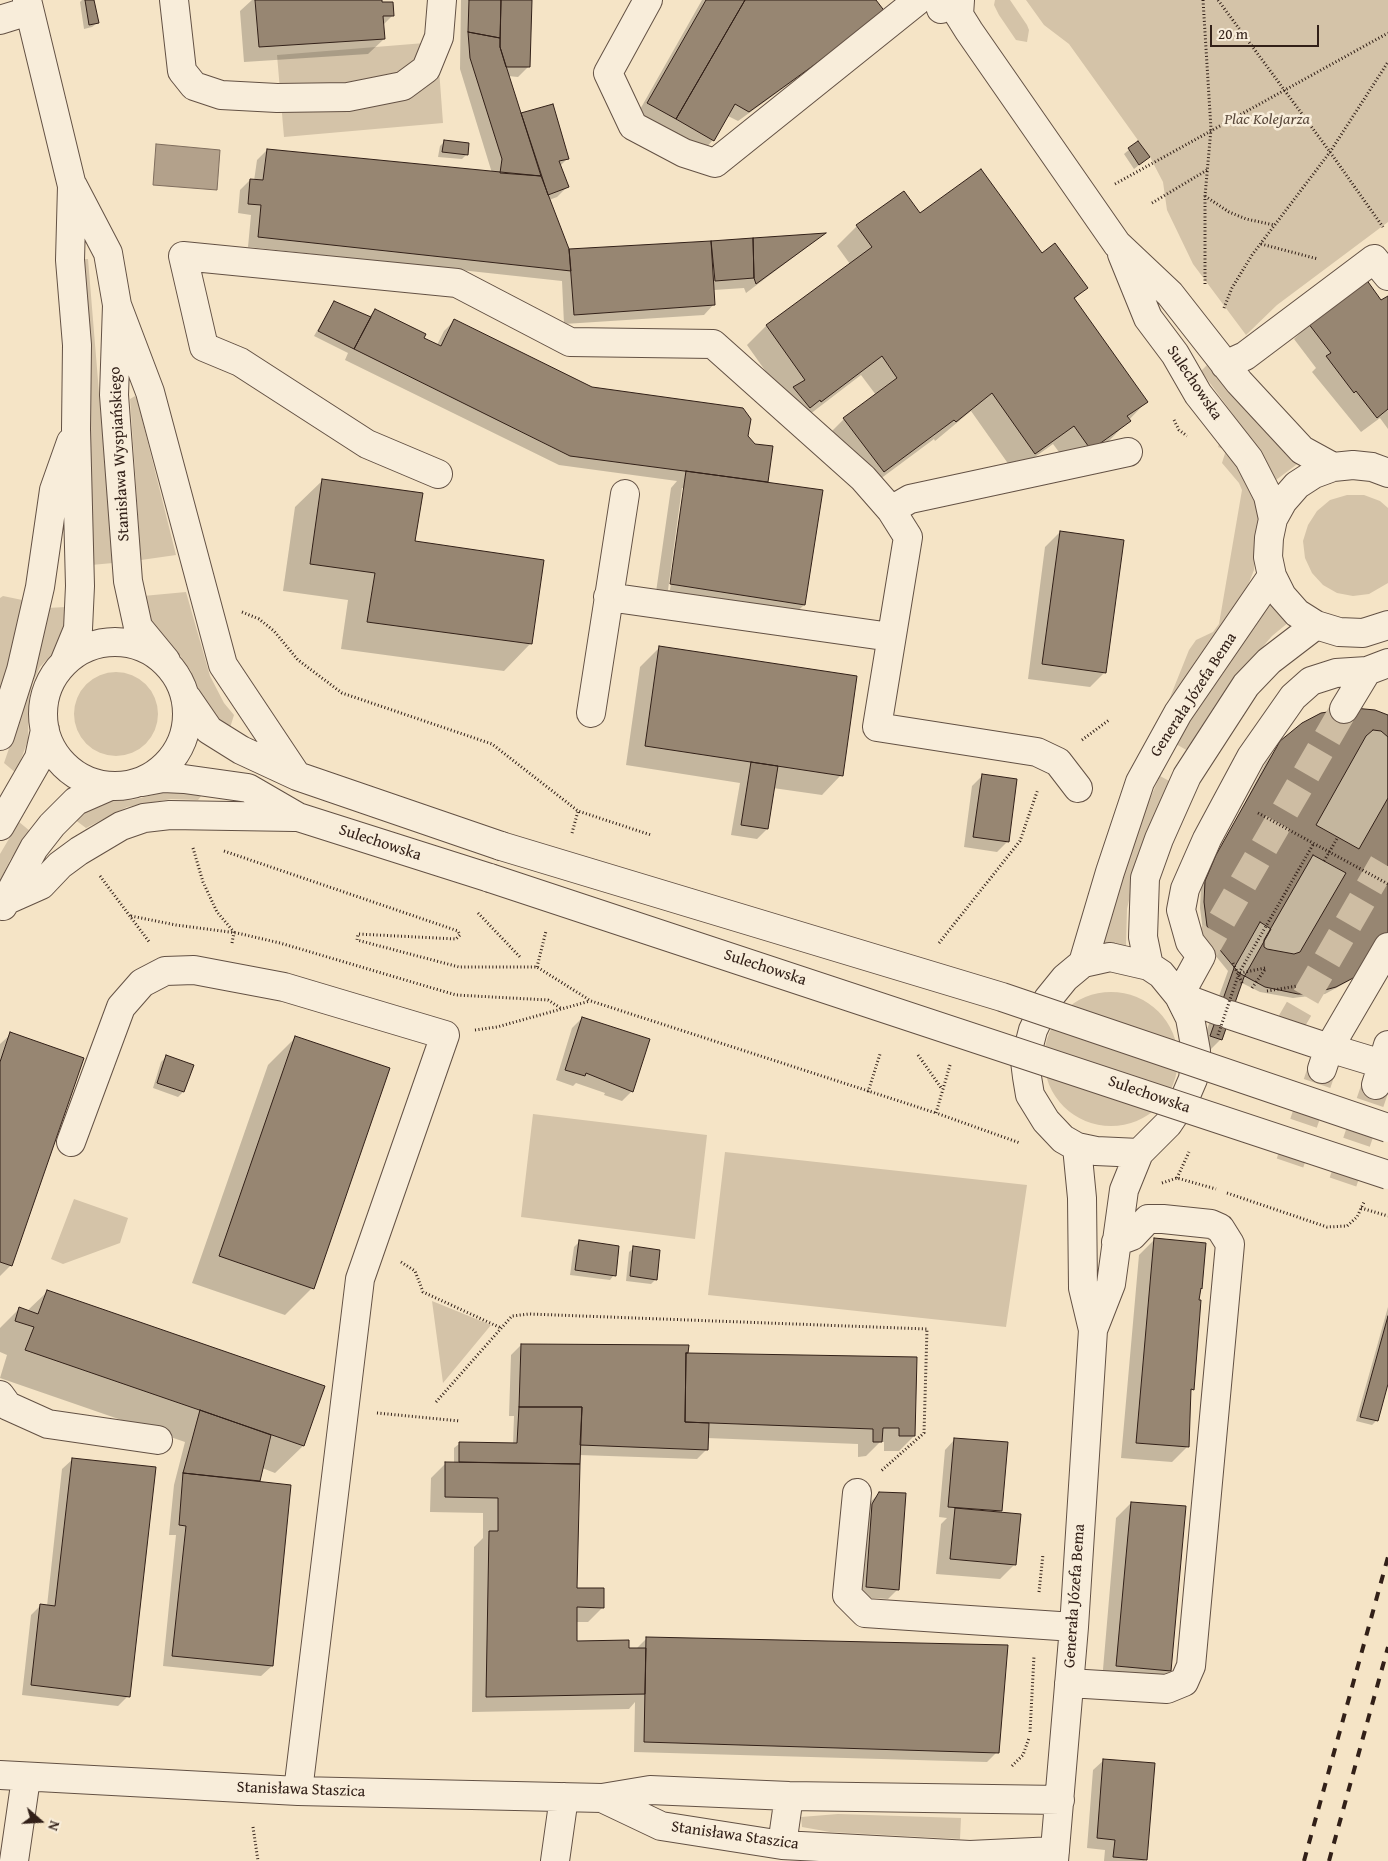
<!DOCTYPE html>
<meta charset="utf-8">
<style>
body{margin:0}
#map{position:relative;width:1388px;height:1861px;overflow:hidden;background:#f5e4c6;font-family:"Gentium Book Plus",serif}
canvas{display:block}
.north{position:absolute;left:15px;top:1796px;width:50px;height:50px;-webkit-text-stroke:4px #f8edda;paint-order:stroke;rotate:109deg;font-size:14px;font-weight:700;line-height:20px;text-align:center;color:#322018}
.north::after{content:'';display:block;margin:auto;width:18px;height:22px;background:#322018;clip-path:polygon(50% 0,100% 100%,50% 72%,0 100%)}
.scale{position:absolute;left:1210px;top:25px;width:109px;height:22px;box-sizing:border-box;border:2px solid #322018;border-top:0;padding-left:6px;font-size:15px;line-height:18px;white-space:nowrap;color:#322018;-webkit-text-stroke:4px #f8edda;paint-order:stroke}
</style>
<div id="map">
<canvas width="1388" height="1861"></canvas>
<div class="north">N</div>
<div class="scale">20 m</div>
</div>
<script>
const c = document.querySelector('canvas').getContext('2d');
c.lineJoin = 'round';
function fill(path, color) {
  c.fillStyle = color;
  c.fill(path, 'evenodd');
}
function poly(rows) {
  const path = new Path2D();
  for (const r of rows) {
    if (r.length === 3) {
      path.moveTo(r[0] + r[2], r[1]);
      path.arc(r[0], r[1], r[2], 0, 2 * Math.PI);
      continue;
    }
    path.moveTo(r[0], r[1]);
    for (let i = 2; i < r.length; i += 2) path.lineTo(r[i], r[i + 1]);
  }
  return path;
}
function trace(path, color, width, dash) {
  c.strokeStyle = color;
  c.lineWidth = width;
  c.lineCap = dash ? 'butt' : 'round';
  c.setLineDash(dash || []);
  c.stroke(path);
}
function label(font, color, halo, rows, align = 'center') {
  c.font = font + ' "Gentium Book Plus",serif';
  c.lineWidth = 5;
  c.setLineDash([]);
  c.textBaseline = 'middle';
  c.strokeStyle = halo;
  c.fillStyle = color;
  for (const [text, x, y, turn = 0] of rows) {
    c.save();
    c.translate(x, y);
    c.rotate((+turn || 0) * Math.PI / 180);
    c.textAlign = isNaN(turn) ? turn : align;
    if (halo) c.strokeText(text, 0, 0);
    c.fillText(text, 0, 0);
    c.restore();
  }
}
const green = poly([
 [995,0,1010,0,1027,25,1029,30,1027,42,1016,40,999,15,994,5],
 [1026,0,1388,0,1388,222,1277,305,1246,335,1193,264,1167,210,1163,182,1150,157,1069,44,1044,25],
 [437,42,443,123,284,137,277,55],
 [84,259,88,259,113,563,91,565,91,352],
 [1210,362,1300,462,1276,480,1260,451,1201,371],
 [135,396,137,399,176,555,141,560,130,399],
 [1221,438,1246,475,1259,508,1254,570,1246,590,1152,737,1151,732,1167,705,1189,650,1196,640,1213,632,1219,624,1242,490,1239,483,1222,463,1226,450,1218,447],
 [1347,495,1364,495,1380,501,1388,508,1388,583,1369,594,1353,596,1337,593,1323,585,1312,573,1305,558,1303,541,1308,525,1317,511,1330,500],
 [186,592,210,676,224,703,234,715,229,731,222,727,201,697,191,671,179,654,154,631,146,614,143,596],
 [3,596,27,601,0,705,0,598],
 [1271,603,1289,622,1272,636,1235,679,1216,704,1188,751,1176,744,1223,667],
 [66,607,66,631,54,652,40,667,33,682,29,699,28,740,16,773,4,763,27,696,47,608],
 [116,714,42],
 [1160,776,1173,783,1136,869,1127,909,1126,946,1104,943,1123,870,1144,812],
 [170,791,202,795,198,800,171,799,127,807,86,828,74,819,83,811,106,801,132,800],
 [19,822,30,831,10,860,0,881,0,854],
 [1111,1059,67],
 [533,1114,707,1135,695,1239,521,1217],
 [725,1152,1027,1185,1006,1327,708,1295],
 [74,1199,128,1218,120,1243,63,1264,51,1259],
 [432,1301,491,1325,443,1383],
 [838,1814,961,1818,960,1839,830,1832,802,1827,801,1817]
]);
const water = poly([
 [156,144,220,150,217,190,153,185,156,144]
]);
const shadow = poly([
 [82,0,93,0,97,23,92,27,84,29,80,2],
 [252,0,381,0,381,4,393,15,383,25,384,39,368,54,244,62,240,11],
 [461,0,531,0,529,66,518,77,508,76,520,114,553,105,568,158,560,166,568,186,557,197,549,200,568,251,823,235,746,293,744,288,714,290,714,304,704,315,564,324,562,281,248,247,251,215,238,213,240,190,250,180,254,181,257,160,267,150,492,173,460,69],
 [702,0,875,0,874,23,738,121,728,116,713,140,703,151,638,113],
 [445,141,466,155,462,159,438,157,440,146],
 [1138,142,1149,157,1134,169,1124,154],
 [904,193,920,215,1041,255,1086,287,1074,300,1146,402,1109,441,1071,468,1053,444,1014,472,971,411,935,441,934,439,864,491,824,439,844,419,876,395,861,375,801,421,747,345,766,326,850,264,837,246,857,226],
 [1388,298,1388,429,1380,418,1361,432,1312,372,1316,368,1294,339,1309,324],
 [334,302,369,317,375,310,437,345,444,331,454,321,592,389,754,445,772,448,765,483,804,605,788,620,655,599,671,488,677,481,559,465,345,360,348,353,314,336],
 [682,488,685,488,670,590,668,590],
 [323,480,414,542,531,643,504,671,341,649,348,600,283,591,295,507],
 [1060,532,1105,672,1090,687,1028,679,1045,547],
 [660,647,841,775,822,795,773,788,767,829,757,839,731,835,740,783,626,765,640,667],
 [1388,718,1388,931,1349,981,1325,994,1293,998,1260,992,1240,982,1220,1040,1210,1050,1201,1046,1228,971,1215,955,1203,931,1200,908,1201,887,1266,762,1281,742],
 [982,776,1008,841,997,852,964,847,972,786],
 [582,1018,632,1091,622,1101,604,1095,605,1093,576,1083,573,1086,556,1080,572,1028],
 [11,1034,82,1058,10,1266,0,1276,0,1044],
 [296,1037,312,1288,285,1315,192,1283,268,1065],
 [166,1057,192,1065,183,1092,178,1097,153,1088,161,1062],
 [1154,1240,1201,1288,1199,1290,1193,1389,1190,1392,1187,1447,1172,1462,1121,1458,1139,1255],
 [579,1242,614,1275,610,1280,570,1275,574,1247],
 [634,1248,656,1279,651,1284,626,1281,629,1252],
 [47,1292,303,1446,275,1473,262,1468,258,1482,272,1666,261,1676,163,1666,176,1535,169,1535,174,1485,185,1442,0,1378,7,1355,0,1352,0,1328,19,1309,27,1311],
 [1388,1307,1388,1380,1377,1420,1372,1425,1356,1421],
 [521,1345,687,1346,687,1354,916,1359,914,1436,899,1451,884,1451,884,1442,880,1442,866,1456,858,1457,858,1444,707,1438,707,1449,697,1459,579,1455,576,1589,603,1607,588,1622,576,1622,575,1642,636,1649,647,1638,997,1752,987,1762,634,1752,635,1702,629,1709,472,1712,474,1547,483,1538,483,1513,430,1512,431,1478,446,1463,454,1463,454,1448,459,1444,513,1445,514,1416,509,1416,511,1355],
 [955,1439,1001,1511,999,1513,1015,1564,1000,1579,936,1574,941,1524,947,1518,939,1517,945,1450],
 [73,1459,128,1696,118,1706,22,1695,31,1615,41,1605,47,1606,62,1469],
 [880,1493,898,1589,888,1599,856,1597,869,1503],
 [1131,1503,1170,1671,1154,1686,1102,1681,1116,1518],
 [1104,1760,1146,1859,1144,1861,1104,1861,1105,1850,1087,1848,1093,1770]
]);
const building = poly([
 [85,0,94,0,99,23,89,25,85,0],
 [255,0,382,0,382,2,393,2,394,16,383,16,385,39,259,47,255,0],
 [469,0,501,0,500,38,468,32,469,0],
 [501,0,532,0,530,67,506,67,500,47,501,0],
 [706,0,745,0,676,119,647,103,706,0],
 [745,0,876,0,886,13,749,112,735,104,714,141,676,119,745,0],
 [468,32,500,38,500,47,541,176,500,173,502,159,470,58,468,32],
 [553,104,569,159,559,161,569,187,548,195,521,113,553,104],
 [444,140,469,143,468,155,442,152,444,140],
 [1138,141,1150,157,1139,165,1128,148,1138,141],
 [267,149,541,176,569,249,571,271,258,237,261,205,248,204,250,179,263,180,267,149],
 [981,169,1042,253,1055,243,1088,288,1074,298,1148,402,1127,416,1131,421,1091,450,1074,426,1035,454,992,393,956,422,954,420,884,472,843,418,897,378,882,356,821,402,820,400,810,408,793,387,805,380,766,325,872,247,856,225,904,191,920,213,981,169],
 [826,233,756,284,754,278,753,238,826,233],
 [753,238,754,278,715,281,711,241,753,238],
 [711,241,715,305,574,315,569,249,711,241],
 [1366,279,1381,300,1388,296,1388,409,1377,418,1356,391,1354,393,1326,356,1331,353,1308,323,1366,279],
 [334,301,371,317,354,349,318,331,334,301],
 [375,309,426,334,424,338,441,346,454,319,592,387,743,408,751,419,748,436,755,444,773,446,768,482,570,456,354,349,375,309],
 [686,471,823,490,805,605,670,584,686,471],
 [322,479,423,493,415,541,544,560,532,644,367,622,375,573,310,564,322,479],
 [1060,531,1124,540,1106,673,1042,664,1060,531],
 [659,646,857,676,843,776,645,746,659,646],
 [1354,708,1375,710,1388,715,1388,933,1378,952,1355,977,1336,987,1310,994,1298,994,1265,987,1239,973,1220,950,1207,926,1204,902,1205,881,1216,855,1280,741,1302,723,1321,713,1354,708],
 [1373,730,1381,731,1388,737,1388,798,1359,849,1316,825,1366,736,1373,730],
 [751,762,778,766,768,829,741,825,751,762],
 [982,774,1017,779,1009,842,973,837,982,774],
 [1313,855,1346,873,1300,952,1294,954,1267,949,1264,947,1264,940,1313,855],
 [1260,922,1271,929,1244,977,1222,1040,1210,1036,1234,968,1260,922],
 [582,1017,650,1039,633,1092,586,1073,585,1076,565,1070,582,1017],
 [10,1032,84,1058,12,1266,0,1262,0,1062,10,1032],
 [295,1036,390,1068,314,1289,219,1256,295,1036],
 [166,1055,194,1065,184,1092,157,1083,166,1055],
 [1154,1238,1206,1243,1202,1289,1201,1288,1199,1300,1201,1300,1194,1390,1191,1389,1189,1447,1136,1443,1154,1238],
 [579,1240,619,1246,616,1276,575,1270,579,1240],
 [633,1246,660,1250,657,1280,630,1276,633,1246],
 [47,1290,325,1386,304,1446,25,1350,34,1327,15,1321,19,1307,38,1314,47,1290],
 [1388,1316,1388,1384,1378,1421,1360,1417,1388,1316],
 [521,1344,689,1345,688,1353,686,1353,685,1422,709,1423,708,1450,580,1445,582,1407,519,1407,521,1344],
 [686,1353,917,1357,915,1436,899,1436,899,1428,883,1428,882,1442,873,1442,873,1429,685,1422,686,1353],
 [519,1407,582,1407,580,1464,459,1462,459,1442,517,1443,519,1407],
 [200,1410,271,1435,260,1481,183,1473,200,1410],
 [954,1438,1008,1442,1002,1511,948,1507,954,1438],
 [72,1458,156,1467,130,1697,31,1685,40,1604,55,1606,72,1458],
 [445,1462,580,1464,577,1588,604,1588,604,1608,577,1607,577,1641,629,1640,629,1648,646,1648,645,1694,486,1697,489,1531,498,1531,498,1498,445,1497,445,1462],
 [183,1473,291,1485,273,1666,172,1656,186,1526,179,1525,183,1473],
 [879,1492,906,1493,899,1590,866,1587,872,1504,879,1492],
 [1131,1502,1186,1506,1171,1671,1116,1666,1131,1502],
 [955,1508,1021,1514,1016,1565,950,1559,955,1508],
 [646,1637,1008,1645,999,1753,644,1742,646,1637],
 [1103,1759,1155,1763,1147,1860,1113,1857,1115,1840,1097,1838,1103,1759]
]);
const minorTunnel = poly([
 [1201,956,1344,709],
 [1285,1033,1388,855],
 [1290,1163,1322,1069],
 [1343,1182,1376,1085]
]);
const path = poly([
 [1203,0,1211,129,1205,196,1205,284],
 [1218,0,1330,152,1383,227],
 [1115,184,1388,33],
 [1205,196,1229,212,1246,219,1274,225],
 [1152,203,1207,170],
 [1261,244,1318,259],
 [1224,308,1232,288,1252,255,1330,152,1388,62],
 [1174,420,1179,430,1187,436],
 [242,612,259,619,274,631,298,660,342,693,492,744,578,811,651,835],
 [1082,740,1109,720],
 [1258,813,1388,884],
 [572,833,578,811],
 [193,848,203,882,217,912,234,932,232,943],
 [224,851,458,931,460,935,456,939,358,934,357,940,459,967,537,967,591,1001,936,1113],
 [1324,861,1338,837],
 [100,876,150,943],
 [478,913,521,958],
 [131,916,176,925,237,933,280,943,456,995,548,1000,562,1009],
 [939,943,1020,841,1038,789],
 [1233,963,1243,985],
 [537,967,546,931],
 [1239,973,1314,843],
 [1240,973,1265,968],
 [1252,988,1266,968],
 [1267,991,1297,986],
 [475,1030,497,1027,590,1001],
 [918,1055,942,1089],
 [950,1065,936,1113,1020,1143],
 [868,1092,880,1054],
 [1177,1178,1189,1152],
 [1162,1183,1177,1178,1216,1189],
 [1227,1193,1327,1227,1347,1226,1357,1217,1364,1202],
 [1361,1208,1388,1216],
 [401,1262,415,1271,423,1292,501,1328],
 [436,1402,512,1316,529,1314,927,1329,924,1433,881,1471],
 [377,1413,460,1421],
 [1039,1592,1043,1554],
 [1030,1732,1034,1656],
 [1012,1766,1023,1755,1029,1738],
 [253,1827,258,1861]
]);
const minor = poly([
 [27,0,72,186,70,260,77,345,76,429,80,586,78,629,64,663],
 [174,0,182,71,194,86,221,95,277,98,348,97,403,86,426,69,439,37,442,0],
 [648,0,608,73,633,126,684,153,715,163,917,1],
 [938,0,941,9],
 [960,0,959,15,969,31,1117,244,1170,294,1239,382,1302,450,1333,467],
 [0,20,29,11],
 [73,186,108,253,117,305,114,395,128,581,138,627,166,661],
 [1122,254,1148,318,1175,354,1198,394,1249,459,1268,496,1273,519],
 [117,305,150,392,223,665,297,776],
 [1225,365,1245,356,1374,259,1388,276],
 [1388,473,1372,467,1353,465,1333,467,1314,474,1297,485,1283,501,1273,519,1269,538,1268,557,1272,576,1282,596,1297,613,1316,625,1339,632,1363,633,1388,625],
 [438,474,367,444,240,362,204,347,183,256,457,283,570,342,713,344,863,478,891,510,908,537,877,727,1037,752,1058,762,1078,788],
 [891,510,910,499,1128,452],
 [608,597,891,637],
 [115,714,72],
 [187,698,209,730,241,750,297,776,501,846],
 [1344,709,1367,671],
 [591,713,625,494],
 [0,736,21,670,40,587,54,490,71,442],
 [142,782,163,778,184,779,248,788,298,817,490,878],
 [0,826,39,758,45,730],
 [5,901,41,885,60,865,79,851,121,826,144,818,170,815,294,817],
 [3,906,34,848,52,825,76,801,108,787],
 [1110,957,1149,966,1161,974,1179,996,1190,1018,1196,1051,1193,1079,1184,1100,1168,1124,1139,1153,1096,1151,1077,1147,1063,1139,1046,1121,1030,1095,1027,1077,1025,1061,1033,1030,1048,999,1065,978,1083,963,1110,957],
 [1083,963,1110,872,1140,782,1178,713,1272,576],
 [1149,966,1143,937,1145,878,1159,839,1187,776,1246,685,1269,661,1316,625],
 [1179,996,1201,956,1190,942,1181,910,1185,889,1207,839,1251,757,1293,697,1311,681,1336,673,1367,671,1388,663],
 [1179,996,1219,1011],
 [1230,1015,1329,1048,1388,947],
 [1322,1069,1329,1048,1382,1064],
 [1376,1085,1388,1045],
 [71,1142,121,1007,142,983,165,971,194,970,284,987,445,1035,360,1279,298,1791],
 [1093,1330,1111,1284,1124,1190,1139,1153],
 [0,1395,8,1406,48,1424,158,1440],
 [857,1493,847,1595,865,1613,1074,1627],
 [1069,1683,1167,1689,1184,1682,1191,1666,1230,1244,1220,1228,1211,1224,1163,1219,1148,1219,1132,1236,1116,1242],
 [0,1775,298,1791,602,1798,650,1790,789,1796,1060,1800],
 [602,1798,661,1826,782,1845,970,1855,1055,1851],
 [782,1845,789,1796],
 [14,1861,26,1778],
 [555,1861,564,1797],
 [1054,1861,1074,1627,1093,1330,1083,1288,1082,1198,1077,1147]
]);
const rail = poly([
 [1304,1861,1388,1557],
 [1329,1861,1388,1647]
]);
const pathBridge = poly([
 [1218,1035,1239,973]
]);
const minorBridge = poly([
 [501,846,1002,997,1388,1128],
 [490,878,1388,1175]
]);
const parkNames = [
 ["Plac Kolejarza",1267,120]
];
const streetNames = [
 ["Sulechowska",1194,383,56],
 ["Stanisława Wyspiańskiego",120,454,-93],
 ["Generała Józefa Bema",1194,695,-57],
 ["Sulechowska",380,843,18],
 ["Sulechowska",765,968,18],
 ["Sulechowska",1149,1095,19],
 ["Generała Józefa Bema",1075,1596,-86],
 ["Stanisława Staszica",301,1790,2],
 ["Stanisława Staszica",735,1836,8]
];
fill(green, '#d4c3a8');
fill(water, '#b3a18b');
trace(water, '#7f6d5d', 1);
fill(shadow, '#0003');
fill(building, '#978672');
trace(building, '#322018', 1);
trace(minorTunnel, '#cebda3', 28, [28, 14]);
trace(minor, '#635144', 30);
trace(path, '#322018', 3, [1, 2.5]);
trace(minor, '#f8edda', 28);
trace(rail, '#322018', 4, [9, 9]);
trace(minorBridge, '#635144', 30, []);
trace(pathBridge, '#322018', 3, [1, 2.5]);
trace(minorBridge, '#f8edda', 28);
label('italic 16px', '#5a493c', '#f8edda', parkNames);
label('16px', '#322018', '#f8edda', streetNames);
</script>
